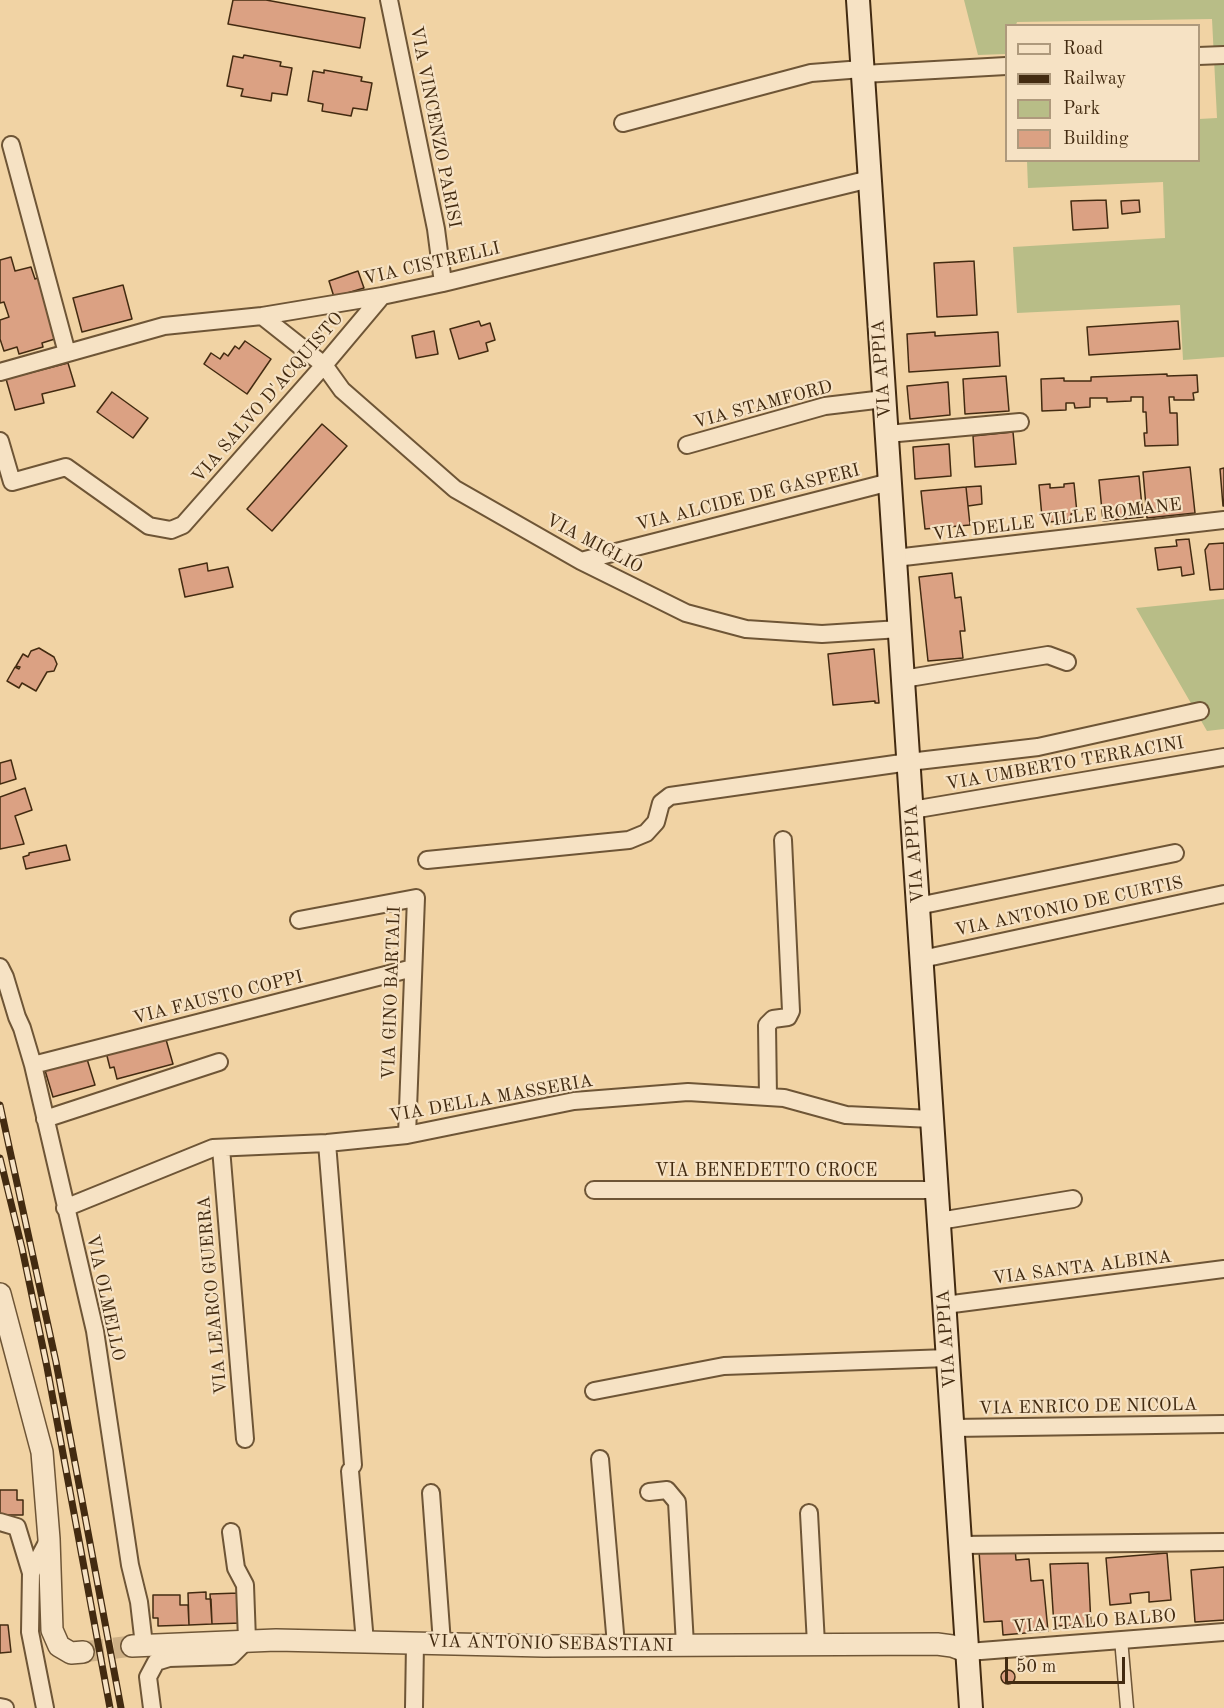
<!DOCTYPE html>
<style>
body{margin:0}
#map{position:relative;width:1224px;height:1708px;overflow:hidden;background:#f1d3a4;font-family:"Old Standard TT",serif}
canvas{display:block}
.legend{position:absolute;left:1005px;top:24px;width:195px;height:138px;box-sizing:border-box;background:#f6e2c4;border:2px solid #ae997c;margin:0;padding:8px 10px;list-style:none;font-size:18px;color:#432b11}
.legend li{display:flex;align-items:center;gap:12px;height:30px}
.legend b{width:30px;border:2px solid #ae997c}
.scale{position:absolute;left:1005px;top:1657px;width:120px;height:27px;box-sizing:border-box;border:3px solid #432b11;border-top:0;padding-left:8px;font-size:18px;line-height:21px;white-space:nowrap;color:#432b11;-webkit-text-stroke:4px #f6e2c4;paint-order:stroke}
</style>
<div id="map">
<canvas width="1224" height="1708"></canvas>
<ul class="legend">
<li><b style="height:8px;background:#f6e2c4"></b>Road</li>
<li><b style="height:8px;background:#432b11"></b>Railway</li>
<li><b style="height:16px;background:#b8bd87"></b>Park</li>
<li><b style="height:16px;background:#dba183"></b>Building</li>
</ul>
<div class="scale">50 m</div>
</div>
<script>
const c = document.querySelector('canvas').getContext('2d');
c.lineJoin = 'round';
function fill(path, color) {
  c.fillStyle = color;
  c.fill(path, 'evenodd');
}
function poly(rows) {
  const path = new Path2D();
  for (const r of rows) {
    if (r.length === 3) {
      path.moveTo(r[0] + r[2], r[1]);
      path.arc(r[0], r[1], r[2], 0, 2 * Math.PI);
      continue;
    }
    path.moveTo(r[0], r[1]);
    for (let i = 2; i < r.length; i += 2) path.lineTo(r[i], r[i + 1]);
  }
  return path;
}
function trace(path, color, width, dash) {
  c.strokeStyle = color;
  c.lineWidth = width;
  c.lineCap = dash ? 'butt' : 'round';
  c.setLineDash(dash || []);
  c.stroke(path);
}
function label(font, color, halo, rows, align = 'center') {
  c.font = font + ' "Old Standard TT",serif';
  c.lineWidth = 4.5;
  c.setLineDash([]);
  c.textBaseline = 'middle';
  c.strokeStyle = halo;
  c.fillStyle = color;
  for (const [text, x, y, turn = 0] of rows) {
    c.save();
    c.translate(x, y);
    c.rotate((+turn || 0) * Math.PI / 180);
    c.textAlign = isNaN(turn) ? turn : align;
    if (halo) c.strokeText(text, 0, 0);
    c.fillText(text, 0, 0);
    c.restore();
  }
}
const green = poly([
 [964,0,1224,0,1224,357,1183,360,1180,305,1017,313,1013,247,1165,238,1163,182,1028,188,1027,161,1198,160,1199,119,1217,118,1212,19,1017,22,1016,25,1006,26,1006,54,978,55],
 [1224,599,1224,729,1207,731,1136,608]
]);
const building = poly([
 [233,0,266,0,365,18,360,48,228,24,233,0],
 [244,55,281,62,280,66,292,68,287,95,272,93,271,101,241,96,243,89,227,86,233,56,243,58,244,55],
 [324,70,362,77,361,81,372,83,367,110,353,108,351,116,322,111,323,104,308,101,313,71,324,73,324,70],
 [1106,200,1108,228,1073,230,1071,201,1106,200],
 [1139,200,1140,212,1122,214,1121,201,1139,200],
 [11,257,15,271,31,267,35,279,40,277,58,338,42,343,43,347,19,354,17,347,4,351,0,339,0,320,9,317,4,302,0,303,0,260,11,257],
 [974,261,977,315,937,317,934,263,974,261],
 [358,271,364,288,334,297,329,281,358,271],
 [123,285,132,319,82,332,73,298,123,285],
 [479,321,481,326,490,323,495,340,486,343,488,351,459,359,450,329,479,321],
 [1178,321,1180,349,1089,355,1087,327,1178,321],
 [434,331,438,354,416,358,412,336,434,331],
 [935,332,935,336,998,332,1000,366,909,372,907,334,935,332],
 [245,341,271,359,247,394,204,364,211,353,220,359,224,353,228,356,235,346,239,349,245,341],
 [68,363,75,386,42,394,44,403,15,410,6,379,68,363],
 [1167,374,1167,376,1197,375,1198,392,1193,393,1194,400,1174,400,1174,397,1169,397,1170,413,1177,413,1178,445,1145,446,1144,433,1147,433,1146,412,1143,412,1143,397,1131,397,1131,401,1107,402,1107,398,1090,398,1090,407,1075,408,1074,403,1066,403,1066,410,1042,411,1041,379,1064,378,1064,381,1091,381,1091,377,1167,374],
 [1006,376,1009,411,965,414,963,379,1006,376],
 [948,382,950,415,910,419,907,386,948,382],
 [112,392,148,418,133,438,97,412,112,392],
 [322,424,347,446,272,531,247,509,322,424],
 [1013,432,1016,464,975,467,973,436,1013,432],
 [949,444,951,476,915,479,913,447,949,444],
 [1190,467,1195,513,1147,518,1143,472,1190,467],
 [1224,468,1224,506,1223,506,1220,469,1224,468],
 [1139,476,1143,517,1103,521,1099,480,1139,476],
 [1074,483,1077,513,1071,514,1072,520,1049,522,1049,517,1042,517,1039,485,1050,484,1050,488,1064,487,1064,484,1074,483],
 [981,486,982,504,968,506,966,487,981,486],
 [966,487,970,525,925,529,921,491,966,487],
 [1189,539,1194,574,1182,576,1181,567,1158,570,1155,548,1177,546,1176,540,1189,539],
 [1224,543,1224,589,1210,590,1205,550,1209,544,1224,543],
 [207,563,208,571,228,567,233,587,185,597,179,569,207,563],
 [952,573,955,598,961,597,965,631,960,631,963,658,928,661,919,577,952,573],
 [39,648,54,657,57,664,54,671,47,672,36,691,22,683,19,688,7,681,15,667,19,669,20,667,16,666,23,654,28,657,31,651,39,648],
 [874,649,879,703,875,703,875,701,833,705,828,654,874,649],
 [11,760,16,779,0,784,0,763,11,760],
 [25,788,32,810,15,816,24,844,0,849,0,797,25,788],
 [66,845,70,860,26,869,23,857,29,855,29,853,66,845],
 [165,1036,173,1064,117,1079,114,1067,110,1068,106,1052,165,1036],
 [87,1059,95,1085,53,1097,44,1067,87,1059],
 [0,1490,17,1490,17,1500,23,1500,23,1515,0,1515,0,1490],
 [1015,1548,1016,1560,1029,1559,1031,1581,1043,1580,1048,1631,1003,1635,1002,1621,984,1622,979,1551,1015,1548],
 [1167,1553,1171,1600,1149,1602,1149,1592,1130,1594,1131,1603,1110,1605,1106,1558,1167,1553],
 [1088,1563,1091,1625,1054,1626,1050,1564,1088,1563],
 [1224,1567,1224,1620,1195,1622,1191,1570,1224,1567],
 [206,1592,206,1599,211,1599,212,1624,189,1625,188,1593,206,1592],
 [239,1593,241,1623,212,1624,210,1594,239,1593],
 [153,1595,180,1595,180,1605,188,1605,189,1625,158,1626,158,1618,153,1618,153,1595],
 [0,1625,8,1625,11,1652,0,1653,0,1625],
 [1008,1677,7]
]);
const tertiaryTunnel = poly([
 [83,1652,132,1646]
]);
const pedestrian = poly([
 [1121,1639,1127,1708]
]);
const minor = poly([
 [389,0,436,229,443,283],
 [1198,56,1224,55],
 [863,74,1006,66],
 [623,123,811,73,862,69],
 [11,145,67,353],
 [262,316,324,365,342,390,455,489,581,561,686,613,746,629,822,634,900,629],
 [0,372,164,326,262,316,382,296,443,283,870,179],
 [887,434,1020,422],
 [0,441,12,482,66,467,149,526,171,530,183,525,324,365,382,296],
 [687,445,825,406,884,399],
 [895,558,1224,520],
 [581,561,890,482],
 [903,679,1048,655,1067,662],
 [912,810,1224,757],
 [427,860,629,840,646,833,656,822,661,803,670,796,909,762,1038,747,1200,711],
 [918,906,1175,853],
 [299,920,416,898,407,1135],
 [922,959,1224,894],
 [0,967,5,977,17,1017,22,1028,33,1065,95,1331,130,1565,139,1602,144,1645],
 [33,1065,413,968],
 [768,1097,767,1025,773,1019,788,1017,791,1011,783,840],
 [45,1119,219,1062],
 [327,1143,353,1465],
 [221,1148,245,1439],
 [594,1190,937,1190],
 [65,1208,213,1148,327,1143,407,1135,574,1101,688,1092,784,1098,846,1115,932,1119],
 [939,1221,1073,1199],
 [945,1305,1224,1269],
 [594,1391,724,1366,948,1358],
 [953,1428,1224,1424],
 [600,1459,616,1645],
 [350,1471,365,1642],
 [649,1492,667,1490,677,1502,685,1645],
 [431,1493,442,1643],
 [809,1513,816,1644],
 [0,1522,17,1527,31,1573],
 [961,1545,1224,1542],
 [968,1652,1224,1632],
 [0,1707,5,1708],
 [45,1708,30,1632,31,1573,49,1539],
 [152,1708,148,1677,156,1662,169,1658,231,1656,247,1640,245,1585,236,1568,231,1532],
 [414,1708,415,1643]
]);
const tertiary = poly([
 [0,1294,42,1452,49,1539,52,1630,59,1646,71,1653,83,1652],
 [132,1646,276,1640,544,1646,937,1644,952,1646,968,1652]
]);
const secondary = poly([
 [858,0,971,1708]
]);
const rail = poly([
 [0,1105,56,1362,121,1708],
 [0,1158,22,1248,47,1367,110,1708]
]);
const streetNames = [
 ["VIA VINCENZO PARISI",435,127,79],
 ["VIA CISTRELLI",432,264,-13],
 ["VIA APPIA",882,369,-94],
 ["VIA SALVO D'ACQUISTO",268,398,-49],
 ["VIA STAMFORD",763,405,-15],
 ["VIA ALCIDE DE GASPERI",748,498,-14],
 ["VIA DELLE VILLE ROMANE",1057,520,-7],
 ["VIA MIGLIO",594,544,28],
 ["VIA UMBERTO TERRACINI",1065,764,-10],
 ["VIA APPIA",915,854,-94],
 ["VIA ANTONIO DE CURTIS",1069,907,-12],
 ["VIA GINO BARTALI",392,993,-88],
 ["VIA FAUSTO COPPI",218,998,-14],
 ["VIA DELLA MASSERIA",491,1099,-10],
 ["VIA BENEDETTO CROCE",766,1171],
 ["VIA SANTA ALBINA",1082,1268,-7],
 ["VIA LEARCO GUERRA",213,1295,-95],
 ["VIA OLMELLO",105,1298,78],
 ["VIA APPIA",947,1339,-94],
 ["VIA ENRICO DE NICOLA",1088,1407,-1],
 ["VIA ITALO BALBO",1094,1622,-4],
 ["VIA ANTONIO SEBASTIANI",550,1644,1]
];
fill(green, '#b8bd87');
fill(building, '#dba183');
trace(building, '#432b11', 1.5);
trace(tertiaryTunnel, '#ceb187', 21, [21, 10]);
trace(pedestrian, '#6e5536', 15);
trace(minor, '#6e5536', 20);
trace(tertiary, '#6e5536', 24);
trace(secondary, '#432b11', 26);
trace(pedestrian, '#f6e2c4', 12);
trace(minor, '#f6e2c4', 16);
trace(tertiary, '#f6e2c4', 21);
trace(secondary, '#f6e2c4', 22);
trace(rail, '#432b11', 7);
trace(rail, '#f6e2c4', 4.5, [14]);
label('18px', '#432b11', '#f6e2c4', streetNames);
</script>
